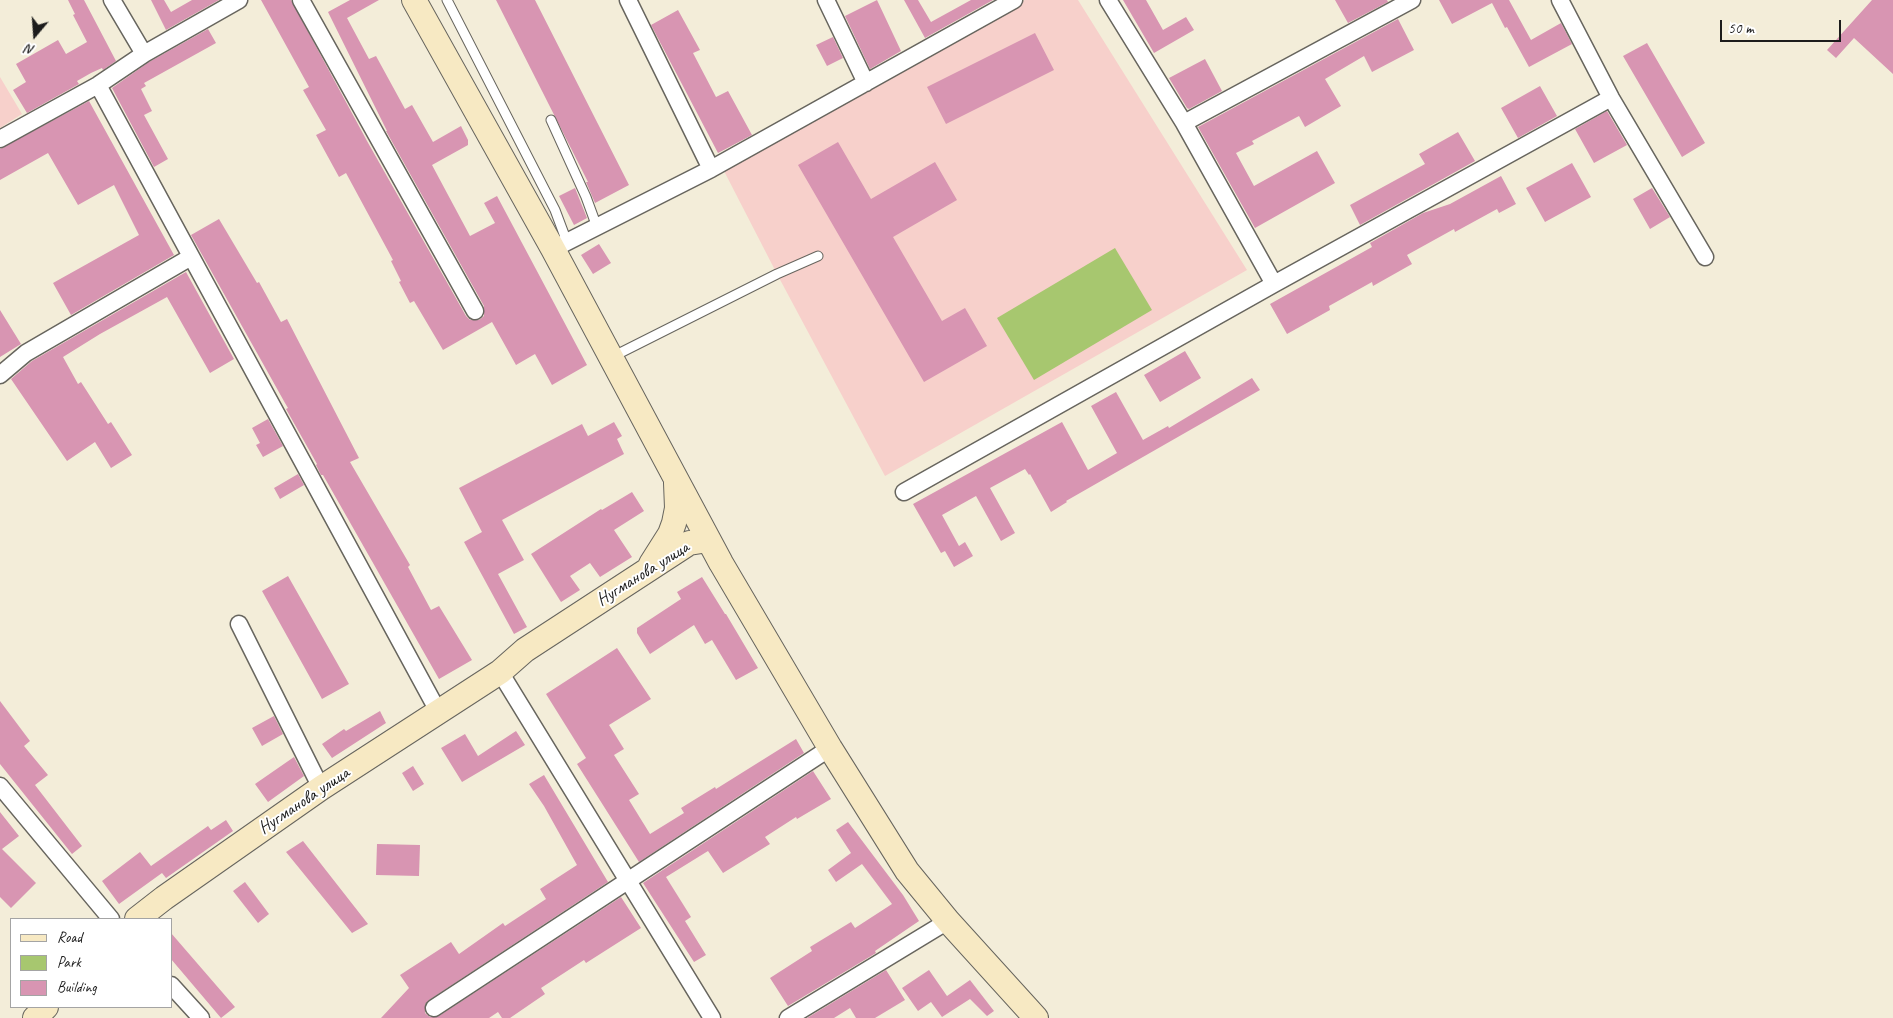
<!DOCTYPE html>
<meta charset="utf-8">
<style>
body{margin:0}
#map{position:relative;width:1893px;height:1018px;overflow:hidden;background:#f3edd9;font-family:Caveat,sans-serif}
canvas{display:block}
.legend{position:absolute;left:10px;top:918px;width:162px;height:90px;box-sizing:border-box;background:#fff;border:1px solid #a4a4a4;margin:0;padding:6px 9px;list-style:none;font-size:15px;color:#1c1c1c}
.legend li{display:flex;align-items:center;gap:10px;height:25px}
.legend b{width:25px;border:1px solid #a4a4a4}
.north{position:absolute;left:10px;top:10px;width:50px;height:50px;-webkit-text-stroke:4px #fff;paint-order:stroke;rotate:198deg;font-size:14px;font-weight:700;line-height:20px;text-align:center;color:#1c1c1c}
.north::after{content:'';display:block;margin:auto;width:18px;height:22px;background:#1c1c1c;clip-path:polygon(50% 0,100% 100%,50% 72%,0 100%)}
.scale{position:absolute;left:1720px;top:20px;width:121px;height:22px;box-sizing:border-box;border:2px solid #1c1c1c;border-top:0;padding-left:6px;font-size:15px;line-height:18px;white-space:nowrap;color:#1c1c1c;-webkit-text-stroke:4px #fff;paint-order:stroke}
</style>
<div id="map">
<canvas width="1893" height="1018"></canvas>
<ul class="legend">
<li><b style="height:6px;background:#f7e9c3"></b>Road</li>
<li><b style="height:14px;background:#a7c76f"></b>Park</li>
<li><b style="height:14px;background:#d895b2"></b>Building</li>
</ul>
<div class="north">N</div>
<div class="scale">50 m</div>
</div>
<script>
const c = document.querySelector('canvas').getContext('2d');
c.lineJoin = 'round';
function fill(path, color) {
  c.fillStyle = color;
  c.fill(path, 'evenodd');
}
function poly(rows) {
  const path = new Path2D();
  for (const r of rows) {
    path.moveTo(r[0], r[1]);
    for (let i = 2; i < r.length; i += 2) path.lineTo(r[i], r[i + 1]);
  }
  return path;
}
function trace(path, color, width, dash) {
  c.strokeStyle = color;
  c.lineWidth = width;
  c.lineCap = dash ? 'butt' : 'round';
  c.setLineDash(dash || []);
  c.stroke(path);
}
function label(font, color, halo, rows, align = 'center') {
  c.font = font + ' Caveat,sans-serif';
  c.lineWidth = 4;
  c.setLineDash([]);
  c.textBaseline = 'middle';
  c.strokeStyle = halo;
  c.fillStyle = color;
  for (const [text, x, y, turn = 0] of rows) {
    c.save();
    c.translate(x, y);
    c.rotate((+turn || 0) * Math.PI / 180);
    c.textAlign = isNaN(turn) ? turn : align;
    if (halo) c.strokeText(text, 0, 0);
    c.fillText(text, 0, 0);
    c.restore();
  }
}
const built = poly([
 [1025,0,1078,0,1247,270,885,476,777,274,724,171],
 [0,77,22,114,0,128]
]);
const green = poly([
 [1115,248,1152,310,1034,380,997,318]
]);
const building = poly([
 [68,0,84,0,116,61,103,70,102,68,91,73,77,81,79,84,27,113,13,90,26,82,16,64,58,40,66,54,87,42,73,15,75,14],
 [151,0,164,0,171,12,192,0,219,0,166,30],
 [261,0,291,0,367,141,466,316,470,320,479,320,484,316,484,306,386,131,387,131,328,12,350,0,379,0,347,18,369,59,376,56,405,109,412,105,433,142,461,126,468,140,468,145,432,165,470,236,495,223,484,203,497,196,587,365,552,385,535,354,516,365,492,322,443,350,414,301,410,303,399,282,401,281,391,261,393,260,346,173,339,177,316,135,326,130,303,90,309,87],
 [496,0,535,0,629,185,595,203,586,182,588,182],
 [877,0,901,51,870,69,845,16],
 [904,0,918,0,931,22,971,0,993,0,925,38],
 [1123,0,1146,0,1163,30,1186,17,1194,30,1154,53],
 [1335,0,1387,0,1388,2,1348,23],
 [1439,0,1509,0,1531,40,1561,23,1572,44,1529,67,1507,27,1505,28,1492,3,1452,24],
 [1872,0,1893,0,1893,74,1854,38,1836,58,1827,50],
 [678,10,700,50,693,53,716,97,728,91,752,135,718,153,651,25],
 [1398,19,1414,50,1372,72,1364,56,1325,79,1341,106,1305,127,1299,116,1252,141,1254,144,1236,153,1254,186,1317,151,1335,183,1255,228,1198,127],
 [208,29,216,43,144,83,146,86,141,89,152,111,144,115,168,159,154,167,112,88,149,62],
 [1035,33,1054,70,946,124,927,87],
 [833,37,843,58,827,66,816,45],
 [1647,43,1705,143,1682,157,1623,56],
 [1205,59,1222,91,1189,109,1187,108,1169,78],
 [1540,86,1557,116,1518,138,1501,108],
 [89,101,174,255,71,315,53,283,139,235,114,185,78,205,48,153,0,180,0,149],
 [1607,111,1627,145,1594,163,1575,129],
 [1458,132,1475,161,1360,225,1350,205,1425,164,1419,154],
 [838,142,871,199,935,162,957,200,893,237,942,321,965,308,987,346,924,382,798,165],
 [1572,163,1591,197,1545,222,1526,188],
 [1501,176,1516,204,1499,213,1497,209,1455,232,1454,229,1407,255,1412,264,1373,286,1372,282,1329,306,1330,310,1287,334,1270,304,1372,247,1370,243,1423,213,1450,204],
 [575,188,587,218,574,225,559,196],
 [1652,188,1670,217,1650,229,1633,199],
 [219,219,257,283,259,282,281,322,287,319,359,458,350,462,410,565,408,567,431,610,439,606,472,660,439,679,323,475,321,475,316,465,317,464,286,409,288,408,285,403,191,235],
 [599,244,611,263,593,274,581,255],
 [186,272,234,359,210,373,167,297,100,334,63,357,78,384,81,382,108,424,111,422,132,455,111,468,95,442,67,461,11,379,32,361],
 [0,310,21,344,0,357],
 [1185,351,1201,378,1160,402,1144,375],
 [1252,378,1260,390,1066,501,1067,502,1051,512,1030,474,1029,475,1025,469,990,488,1015,533,1001,541,976,496,942,515,959,546,965,542,973,556,954,567,945,551,941,553,913,504,1062,422,1088,470,1117,453,1091,406,1116,392,1143,440,1168,426,1169,428],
 [268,419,283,446,263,457,256,445,260,443,252,428],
 [614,422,622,436,617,439,624,454,502,520,524,560,498,574,527,627,514,634,464,542,482,532,459,488,582,424,588,436],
 [298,474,304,485,280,499,274,488],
 [632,492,644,511,614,530,632,557,600,577,590,563,570,576,580,590,561,602,531,554,601,509,602,510],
 [288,576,349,684,322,699,262,591],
 [702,577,725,614,726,614,758,668,736,680,712,640,705,644,694,625,650,654,637,633,637,628,681,599,677,592],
 [617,648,651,699,609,725,624,749,614,755,639,794,629,800,650,834,684,813,681,808,715,787,716,789,796,739,804,753,639,862,577,764,586,758,546,694],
 [0,701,30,741,24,746,48,775,35,785,82,846,72,854,0,764],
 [380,711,386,723,332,758,322,744,344,729,346,731],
 [274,716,283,734,262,746,252,728],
 [516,731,525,745,462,782,441,748,465,734,478,756],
 [294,757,304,776,268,802,255,784],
 [413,766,424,784,413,791,402,773],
 [813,771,831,799,797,819,796,817,765,837,770,844,723,873,708,851,666,877,691,917,685,921,706,955,694,962,643,883],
 [544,775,608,882,429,1000,425,1004,425,1013,430,1017,439,1016,621,897,641,928,586,963,584,960,541,988,545,994,510,1018,502,1018,498,1012,489,1018,381,1018,409,988,400,975,451,942,459,954,503,923,505,926,546,899,540,889,577,865,544,806,529,784],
 [0,812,19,836,2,849,36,883,11,908,0,897],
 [226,820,233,831,166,878,162,873,119,904,102,881,140,852,151,866,208,826,211,830],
 [848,822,903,895,919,921,875,951,876,953,788,1006,770,978,812,951,810,947,851,922,855,928,892,904,862,864,836,882,828,870,851,853,836,830],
 [303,841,368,924,352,933,286,852],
 [377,844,420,845,419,876,376,875],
 [245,882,269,914,258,923,233,891],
 [171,933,235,1007,221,1018,171,959],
 [886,970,905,1000,875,1018,856,1018,850,1008,834,1018,807,1018],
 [929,970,947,996,970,980,994,1011,987,1016,970,999,942,1017,931,1002,918,1011,902,988]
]);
const lane = poly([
 [447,0,555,210,567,242],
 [551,120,586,197,597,227],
 [612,357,777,274,818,256]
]);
const street = poly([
 [112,0,144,54],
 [301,0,475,311],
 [628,0,711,169],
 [826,0,866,83],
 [1108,0,1184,123,1274,284],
 [1560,0,1611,98,1705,257],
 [98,85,439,713],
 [1184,123,1412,0],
 [0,139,98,85,144,54,239,0],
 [553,249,711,169,1014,0],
 [0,375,26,353,191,257],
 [904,492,1274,284,1611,98],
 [239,624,321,788],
 [500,672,712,1018],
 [0,786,111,919],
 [171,985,201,1018],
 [434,1008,830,748],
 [788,1018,948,921]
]);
const secondary = poly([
 [414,0,553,249,721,563,830,748,907,871,948,921,1036,1018],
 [651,564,670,534,674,523,677,508,676,483],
 [137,919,164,898,321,788,500,672,525,650,689,543,708,540],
 [35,1018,46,1007]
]);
const streetNames = [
 ["Нугманова улица",643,574,-32],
 ["Нугманова улица",304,801,-34]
];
fill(built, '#f7d0cb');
fill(green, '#a7c76f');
fill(building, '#d895b2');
trace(lane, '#67655e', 11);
trace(street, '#67655e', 19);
trace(secondary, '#67655e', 26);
trace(lane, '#fff', 9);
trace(street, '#fff', 16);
trace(secondary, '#f7e9c3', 24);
label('18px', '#1c1c1c', '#fff', streetNames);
</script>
